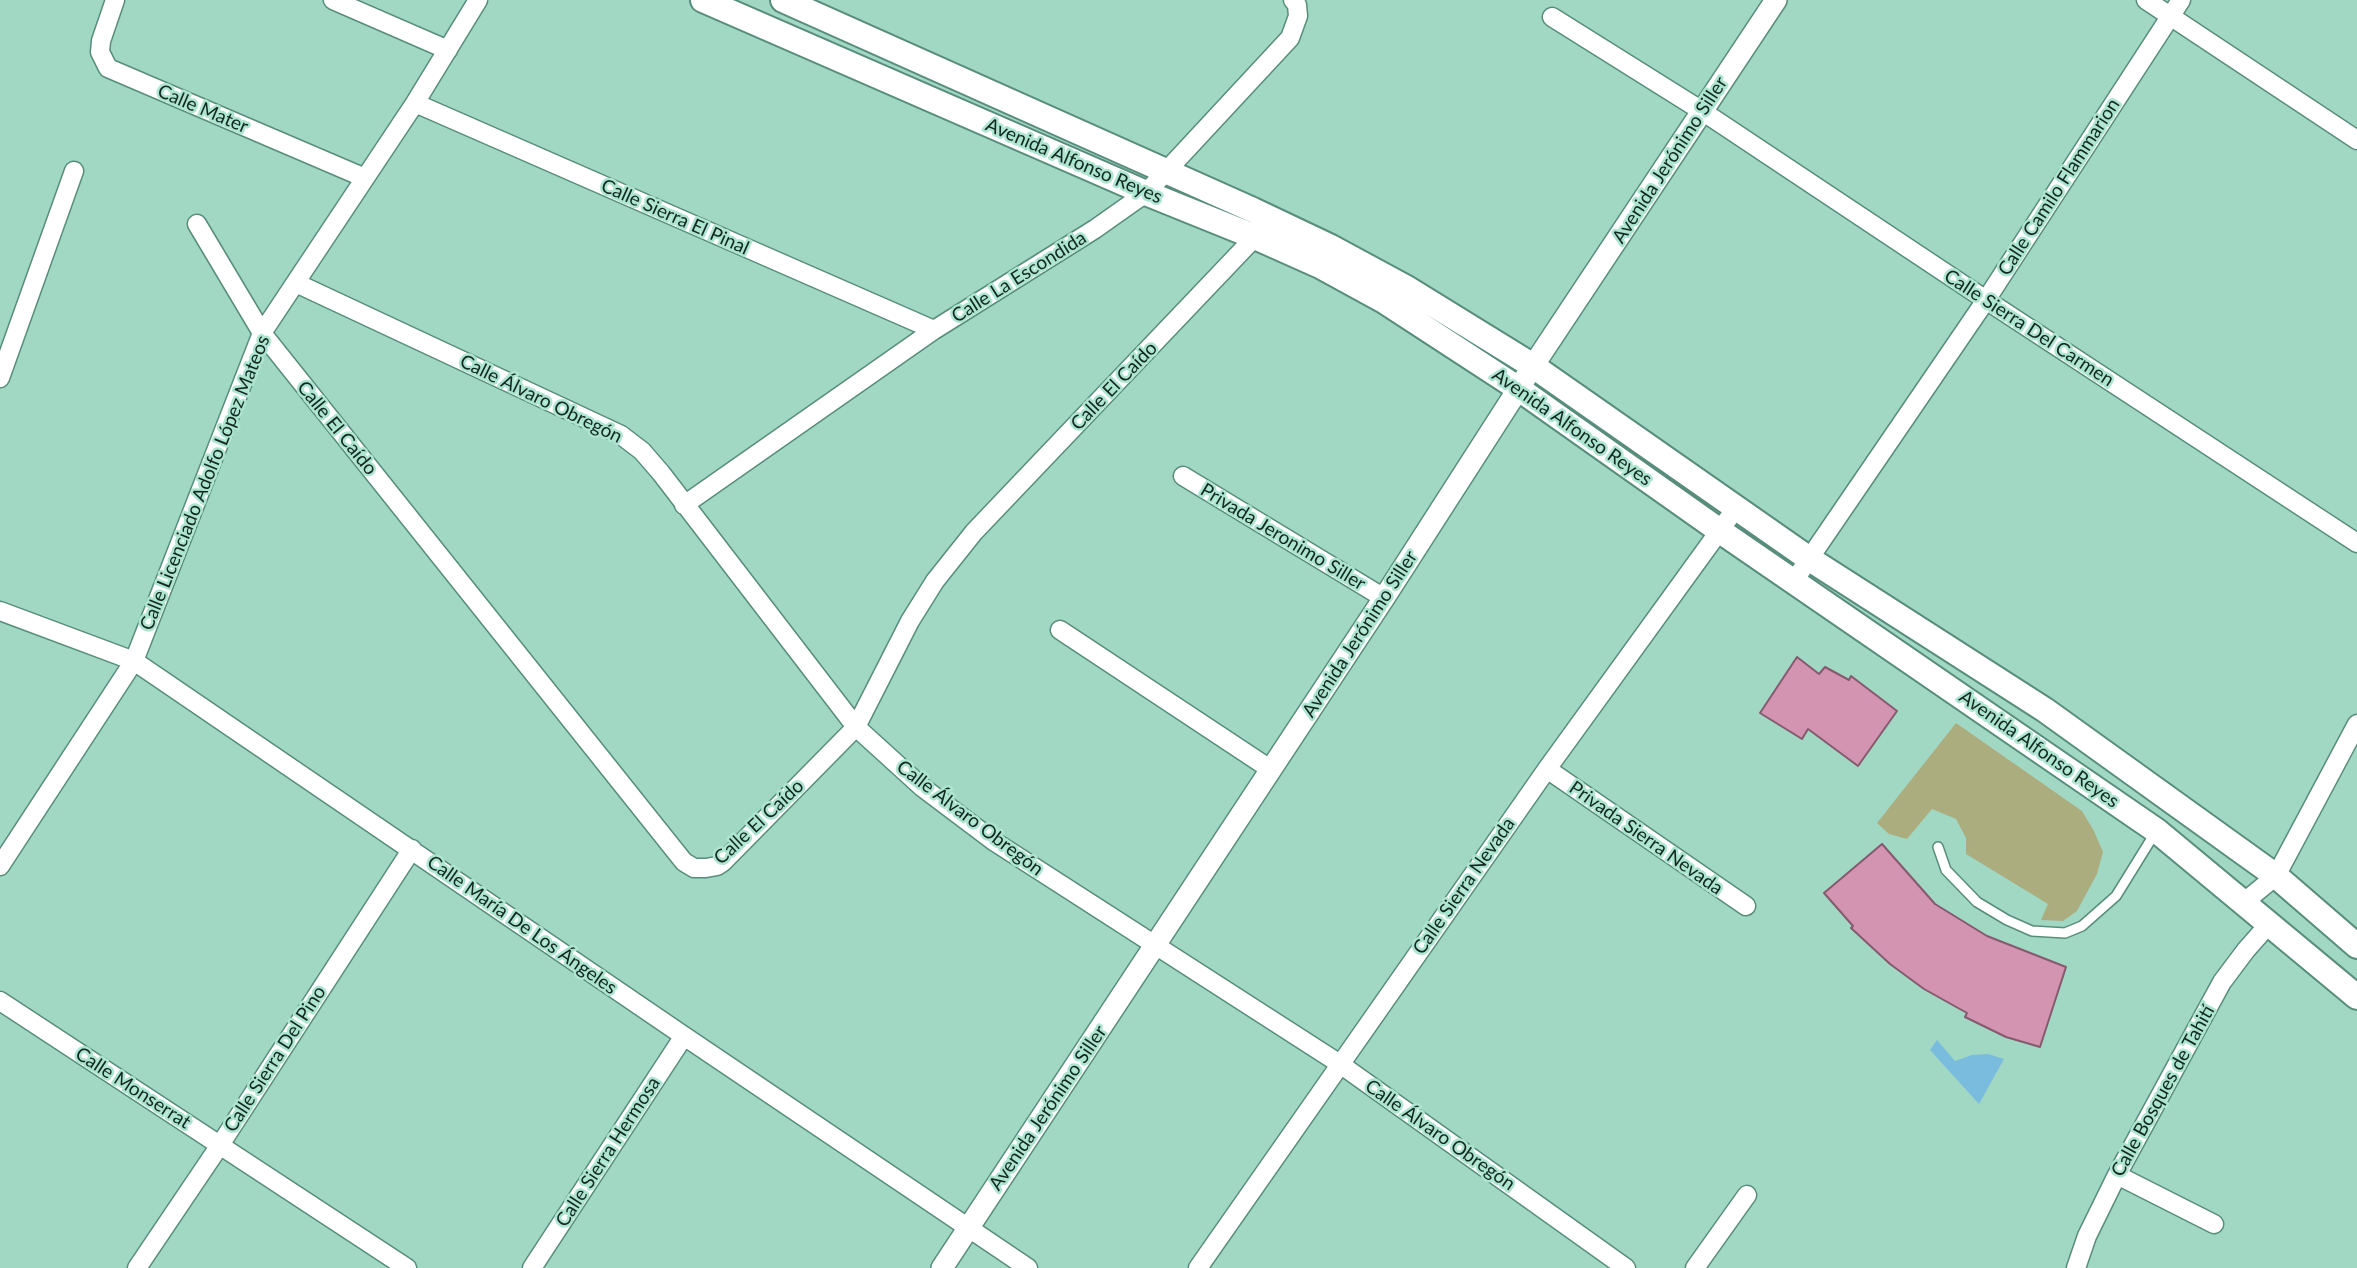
<!DOCTYPE html>
<meta charset="utf-8">
<style>
body{margin:0}
canvas{display:block;background:#a1d8c4}
</style>
<canvas width="2357" height="1268"></canvas>
<script>
const c = document.querySelector('canvas').getContext('2d');
c.lineJoin = 'round';
function fill(path, color) {
  c.fillStyle = color;
  c.fill(path, 'evenodd');
}
function poly(rows) {
  const path = new Path2D();
  for (const r of rows) {
    path.moveTo(r[0], r[1]);
    for (let i = 2; i < r.length; i += 2) path.lineTo(r[i], r[i + 1]);
  }
  return path;
}
function trace(path, color, width, dash) {
  c.strokeStyle = color;
  c.lineWidth = width;
  c.lineCap = dash ? 'butt' : 'round';
  c.setLineDash(dash || []);
  c.stroke(path);
}
function label(font, color, halo, rows, align = 'center') {
  c.font = font + ' Lato,sans-serif';
  c.lineWidth = 5;
  c.setLineDash([]);
  c.textBaseline = 'middle';
  c.strokeStyle = halo;
  c.fillStyle = color;
  for (const [text, x, y, turn = 0] of rows) {
    c.save();
    c.translate(x, y);
    c.rotate((+turn || 0) * Math.PI / 180);
    c.textAlign = isNaN(turn) ? turn : align;
    if (halo) c.strokeText(text, 0, 0);
    c.fillText(text, 0, 0);
    c.restore();
  }
}
const green = poly([
 [1956,723,2082,811,2094,831,2103,852,2097,874,2077,911,2063,921,2041,920,2048,904,1966,854,1966,838,1956,819,1932,809,1907,839,1889,834,1877,823]
]);
const water = poly([
 [1937,1040,1955,1061,1972,1055,1988,1054,2004,1059,1979,1104,1930,1050]
]);
const building = poly([
 [1797,657,1819,674,1825,667,1849,680,1851,676,1897,711,1858,766,1808,729,1802,739,1760,713,1797,657],
 [1882,844,1935,904,1987,936,2066,967,2040,1047,2006,1037,1965,1017,1967,1013,1924,989,1890,964,1851,928,1853,926,1824,893,1882,844]
]);
const service = poly([
 [1938,847,1946,870,1977,902,2007,920,2032,931,2065,933,2082,926,2116,896,2155,833]
]);
const minor = poly([
 [115,0,101,41,100,52,108,68,365,178],
 [333,0,448,50],
 [2146,0,2357,140],
 [1552,17,1702,111,1986,300,2357,543],
 [415,103,934,330],
 [197,224,262,333,684,862,694,868,706,868,717,866,723,862,856,727,910,621,935,581,974,532,1255,237],
 [296,283,621,435,642,451,661,473,856,727,922,787,995,842,1340,1064,1626,1268],
 [0,378,74,171],
 [1183,476,1384,598],
 [684,505,934,330,1095,229,1146,193,1290,38,1298,16,1297,5,1293,0],
 [1794,581,1986,300,2181,0],
 [0,611,134,661,684,1036,1028,1268],
 [1060,630,1270,769],
 [1547,769,1746,906],
 [0,866,134,661,262,333,415,103,478,0],
 [2243,903,2276,876,2357,724],
 [0,1001,407,1268],
 [2117,1175,2214,1224],
 [137,1268,220,1145,412,849],
 [532,1268,684,1036],
 [1198,1268,1547,769,1736,508],
 [1695,1268,1747,1195],
 [2076,1268,2087,1236,2117,1175,2222,982,2246,950,2269,924]
]);
const tertiary = poly([
 [942,1268,1384,598,1533,366,1776,0]
]);
const secondary = poly([
 [703,0,1146,193,1255,237,1320,266,1384,301,1519,389,1720,531,2157,831,2357,997],
 [783,0,1253,210,1331,247,1405,287,1533,366,1808,558,2045,710,2276,876,2357,946]
]);
const streetNames = [
 ["Calle Mater",203,109,23],
 ["Avenida Jerónimo Siller",1670,160,-57],
 ["Avenida Alfonso Reyes",1074,161,23],
 ["Calle Camilo Flammarion",2059,187,-57],
 ["Calle Sierra El Pinal",675,217,24],
 ["Calle La Escondida",1019,277,-32],
 ["Calle Sierra Del Carmen",2029,328,33],
 ["Calle El Caído",1114,386,-46],
 ["Calle Álvaro Obregón",541,399,26],
 ["Avenida Alfonso Reyes",1572,427,35],
 ["Calle El Caído",337,428,51],
 ["Calle Licenciado Adolfo López Mateos",205,483,-68],
 ["Privada Jeronimo Siller",1283,537,31],
 ["Avenida Jerónimo Siller",1360,634,-57],
 ["Avenida Alfonso Reyes",2039,749,35],
 ["Calle Álvaro Obregón",970,818,37],
 ["Calle El Caído",759,822,-43],
 ["Privada Sierra Nevada",1646,838,35],
 ["Calle Sierra Nevada",1464,886,-55],
 ["Calle María De Los Ángeles",522,925,35],
 ["Calle Sierra Del Pino",275,1059,-57],
 ["Calle Monserrat",133,1088,33],
 ["Calle Bosques de Tahití",2163,1091,-61],
 ["Avenida Jerónimo Siller",1048,1108,-56],
 ["Calle Álvaro Obregón",1440,1135,35],
 ["Calle Sierra Hermosa",608,1152,-57]
];
fill(green, '#abad7f');
fill(water, '#7abcdd');
fill(building, '#d294b0');
trace(building, '#855a6e', 2);
trace(service, '#588d7b', 12);
trace(minor, '#588d7b', 21);
trace(tertiary, '#588d7b', 24);
trace(secondary, '#588d7b', 28);
trace(service, '#fff', 9);
trace(minor, '#fff', 18);
trace(tertiary, '#fff', 21);
trace(secondary, '#fff', 24);
label('19px', '#122821', '#ade5d1', streetNames);
</script>
